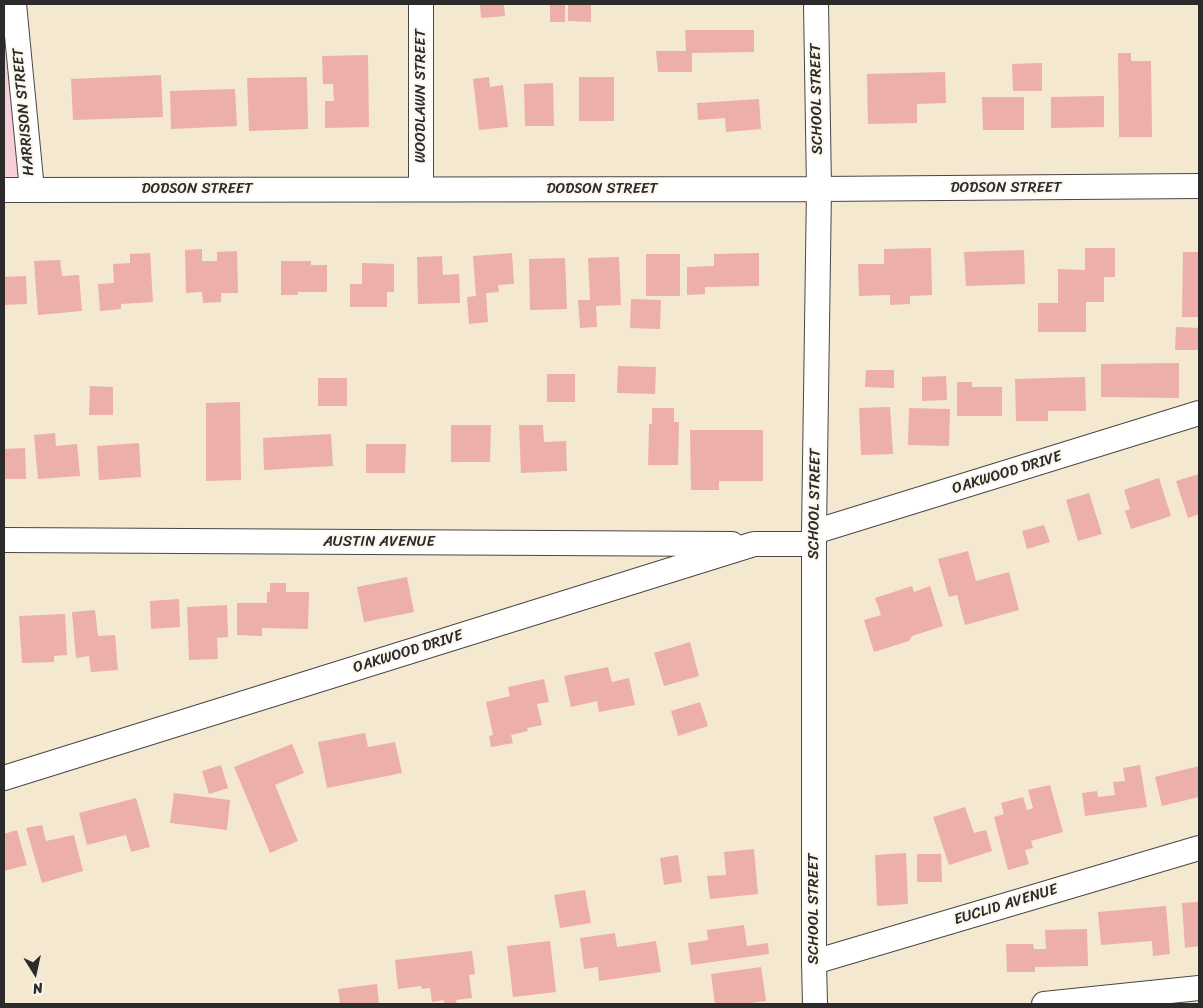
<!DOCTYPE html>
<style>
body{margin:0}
#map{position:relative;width:1203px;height:1008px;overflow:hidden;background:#f5e8d1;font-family:Sriracha,sans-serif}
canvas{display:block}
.frame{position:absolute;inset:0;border:5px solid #2b2b2b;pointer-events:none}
.north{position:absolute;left:10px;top:948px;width:50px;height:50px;-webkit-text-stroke:4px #fbf7ec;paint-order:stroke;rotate:170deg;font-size:14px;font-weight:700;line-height:20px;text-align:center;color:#2b2b2b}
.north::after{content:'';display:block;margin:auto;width:18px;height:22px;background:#2b2b2b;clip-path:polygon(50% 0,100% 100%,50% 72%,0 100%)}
</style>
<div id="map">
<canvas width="1203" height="1008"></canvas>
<div class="frame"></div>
<div class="north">N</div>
</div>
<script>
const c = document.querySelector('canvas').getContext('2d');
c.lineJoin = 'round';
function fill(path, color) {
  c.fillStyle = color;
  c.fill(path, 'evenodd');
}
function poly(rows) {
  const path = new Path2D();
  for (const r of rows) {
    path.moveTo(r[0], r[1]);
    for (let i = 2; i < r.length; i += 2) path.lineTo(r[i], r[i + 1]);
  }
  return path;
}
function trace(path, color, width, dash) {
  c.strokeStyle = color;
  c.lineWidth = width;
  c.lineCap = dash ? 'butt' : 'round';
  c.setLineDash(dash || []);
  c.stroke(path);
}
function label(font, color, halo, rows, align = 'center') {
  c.font = font + ' Sriracha,sans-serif';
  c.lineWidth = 4.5;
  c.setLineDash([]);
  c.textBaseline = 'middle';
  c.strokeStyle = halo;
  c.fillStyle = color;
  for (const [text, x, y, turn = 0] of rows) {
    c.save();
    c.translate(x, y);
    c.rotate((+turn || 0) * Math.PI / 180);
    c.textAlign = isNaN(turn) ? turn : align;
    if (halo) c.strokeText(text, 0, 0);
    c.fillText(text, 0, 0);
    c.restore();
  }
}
const built = poly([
 [4,4,24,183,4,183]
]);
const building = poly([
 [480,4,504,4,505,16,481,18],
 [550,4,565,4,565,22,550,22],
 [568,4,591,4,591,22,568,21],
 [685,30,754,30,754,52,692,53,692,72,658,72,656,51,686,51],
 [1118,53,1131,53,1131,61,1151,61,1152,137,1119,137],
 [368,55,369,127,325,128,325,101,334,101,333,84,323,84,322,56],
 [1042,63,1042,91,1013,91,1012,64],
 [945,72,946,103,917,104,917,123,868,124,867,74],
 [161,75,163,117,73,120,71,79],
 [307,77,308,129,249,131,247,78],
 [489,77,490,87,503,85,508,127,479,130,473,79],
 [579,77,614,77,614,121,579,121],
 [553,83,554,126,525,126,524,84],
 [235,89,237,126,171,129,170,91],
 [1104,96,1104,127,1051,128,1051,97],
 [982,97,1024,97,1024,130,983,130],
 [759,99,761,129,726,132,725,118,698,120,697,103],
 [931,248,932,295,910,296,910,304,890,305,890,295,859,296,858,264,884,264,884,249],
 [1085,248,1115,248,1115,277,1104,277,1104,302,1086,302,1086,332,1038,332,1038,303,1058,303,1058,269,1085,270],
 [202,249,202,261,217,261,217,252,237,251,238,293,221,293,221,302,203,303,202,292,186,293,185,250],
 [1024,250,1025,284,966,286,964,252],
 [1183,252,1199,252,1199,317,1182,317],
 [150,253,153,302,121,304,121,309,100,311,98,284,114,283,113,264,130,263,130,254],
 [512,253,514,284,498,285,499,292,486,293,488,322,469,324,467,297,476,296,473,256],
 [759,253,759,286,705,287,705,294,687,295,687,267,714,266,714,254],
 [646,254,680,254,680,296,646,296],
 [442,256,443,275,459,274,460,303,418,304,417,257],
 [619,257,621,305,596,306,597,327,580,328,578,300,590,300,588,258],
 [565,258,567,309,530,310,529,259],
 [60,260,62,276,79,275,82,311,38,315,34,261],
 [281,261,311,261,311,265,327,265,327,292,298,292,298,295,281,295],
 [362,263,394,264,394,292,387,292,387,307,350,307,350,284,362,284],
 [26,276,27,304,4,305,4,277],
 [631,299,661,300,660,329,630,328],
 [1176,327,1199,328,1199,350,1175,350],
 [1179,363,1179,398,1101,397,1101,364],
 [618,366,656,367,655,394,617,393],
 [866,370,894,370,894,388,865,387],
 [547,374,575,374,575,402,547,402],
 [946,376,947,400,922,401,922,377],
 [1085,377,1086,411,1048,411,1048,421,1016,421,1015,379],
 [318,378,347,378,347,406,318,406],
 [957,382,972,382,972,387,1002,387,1002,416,957,416],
 [90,386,113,387,113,415,89,415],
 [240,402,241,480,206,481,206,403],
 [890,407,893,454,861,455,859,408],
 [652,408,674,408,674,422,679,422,678,465,648,465,649,424,652,424],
 [909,408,950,409,949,446,908,445],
 [451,425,491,425,490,462,451,462],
 [519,425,543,425,544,442,566,441,567,471,521,473],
 [690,430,763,430,763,481,719,481,719,490,691,490],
 [55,433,56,446,77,444,80,476,38,479,34,435],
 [331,434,333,466,264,470,263,438],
 [139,443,141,477,99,480,97,446],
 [366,444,406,444,405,473,366,473],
 [25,448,26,479,4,479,4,449],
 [1199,474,1199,514,1188,518,1176,481],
 [1159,478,1171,516,1131,529,1125,511,1130,509,1124,490],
 [1089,493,1102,534,1078,541,1066,500],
 [1044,525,1050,542,1027,549,1022,531],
 [968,551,976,581,1009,572,1019,610,965,625,957,595,949,597,938,559],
 [407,577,414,612,364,622,357,587],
 [270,583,286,583,286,592,309,592,308,629,262,628,262,636,237,635,237,603,267,603,267,592,270,592],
 [912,586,914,592,930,586,943,626,912,636,909,641,874,652,864,620,881,615,875,598],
 [179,599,180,627,151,629,150,601],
 [227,605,228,637,217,638,218,659,189,660,187,607],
 [95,610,98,636,115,635,118,670,91,672,89,656,76,658,72,612],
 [65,614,67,655,54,656,54,662,22,663,19,616],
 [690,642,699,676,664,686,654,653],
 [608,667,612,682,629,678,635,705,599,712,597,701,571,707,564,676],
 [544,679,549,702,537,704,542,725,527,728,528,731,511,735,513,743,491,747,489,736,493,735,486,702,510,696,508,687],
 [700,702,708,726,678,736,671,711],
 [365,733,368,747,395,742,402,773,327,788,318,742],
 [292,744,304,773,275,785,298,841,270,853,234,767],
 [221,765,228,788,209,794,202,771],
 [1140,765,1147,807,1085,816,1082,793,1097,791,1098,797,1115,795,1113,782,1125,781,1123,768],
 [1199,766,1199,797,1162,806,1155,777],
 [1050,785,1063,832,1031,841,1033,848,1025,850,1029,864,1008,870,994,817,1004,814,1001,803,1023,797,1027,810,1033,808,1028,790],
 [174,793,230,800,227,830,170,823],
 [136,798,150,847,131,852,126,835,87,845,79,813],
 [965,807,974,833,986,830,992,851,949,865,933,817],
 [42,825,46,841,74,835,83,871,42,883,26,828],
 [17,830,27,865,4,871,4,834],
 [754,849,758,894,710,899,707,876,726,875,724,852],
 [906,853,908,904,877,906,875,855],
 [917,854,941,854,942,882,917,882],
 [678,855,682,882,664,885,660,858],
 [585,890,591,923,560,928,554,895],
 [1199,902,1199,946,1185,948,1182,903],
 [1166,906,1170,954,1153,956,1152,941,1101,945,1098,912],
 [744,925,747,946,768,943,769,954,691,965,688,943,708,940,707,930],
 [1087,929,1088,966,1035,967,1035,972,1007,972,1006,944,1033,944,1034,949,1046,949,1045,930],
 [615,933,617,947,656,941,661,972,599,981,598,967,584,969,580,938],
 [550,941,556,992,513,997,507,946],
 [472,951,475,974,469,975,472,998,456,1000,457,1004,444,1004,444,1000,432,1002,430,988,422,989,421,986,398,989,395,960],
 [761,967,766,1001,742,1004,715,1004,711,974],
 [377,984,379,1004,340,1004,338,989]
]);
const minor = poly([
 [14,4,32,190],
 [421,189,421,4],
 [4,190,819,189,1199,186],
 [814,532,1199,413],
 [4,540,732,544],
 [4,778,754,544,814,544],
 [814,962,1199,848],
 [815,1004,814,962,814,532,819,189,816,4],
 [1044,1004,1199,988]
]);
const streetNames = [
 ["WOODLAWN STREET",421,96,-90],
 ["SCHOOL STREET",817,99,-91],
 ["HARRISON STREET",24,112,-95],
 ["DODSON STREET",1006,188],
 ["DODSON STREET",197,189],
 ["DODSON STREET",602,189],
 ["OAKWOOD DRIVE",1007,473,-17],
 ["SCHOOL STREET",815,504,-89],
 ["AUSTIN AVENUE",379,542],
 ["OAKWOOD DRIVE",408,652,-17],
 ["EUCLID AVENUE",1006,905,-17],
 ["SCHOOL STREET",814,909,-90]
];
fill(built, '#f6cfd9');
fill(building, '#ecafaa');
trace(minor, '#494744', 26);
trace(minor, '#fff', 24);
label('15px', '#2b2b2b', '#fbf7ec', streetNames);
</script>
